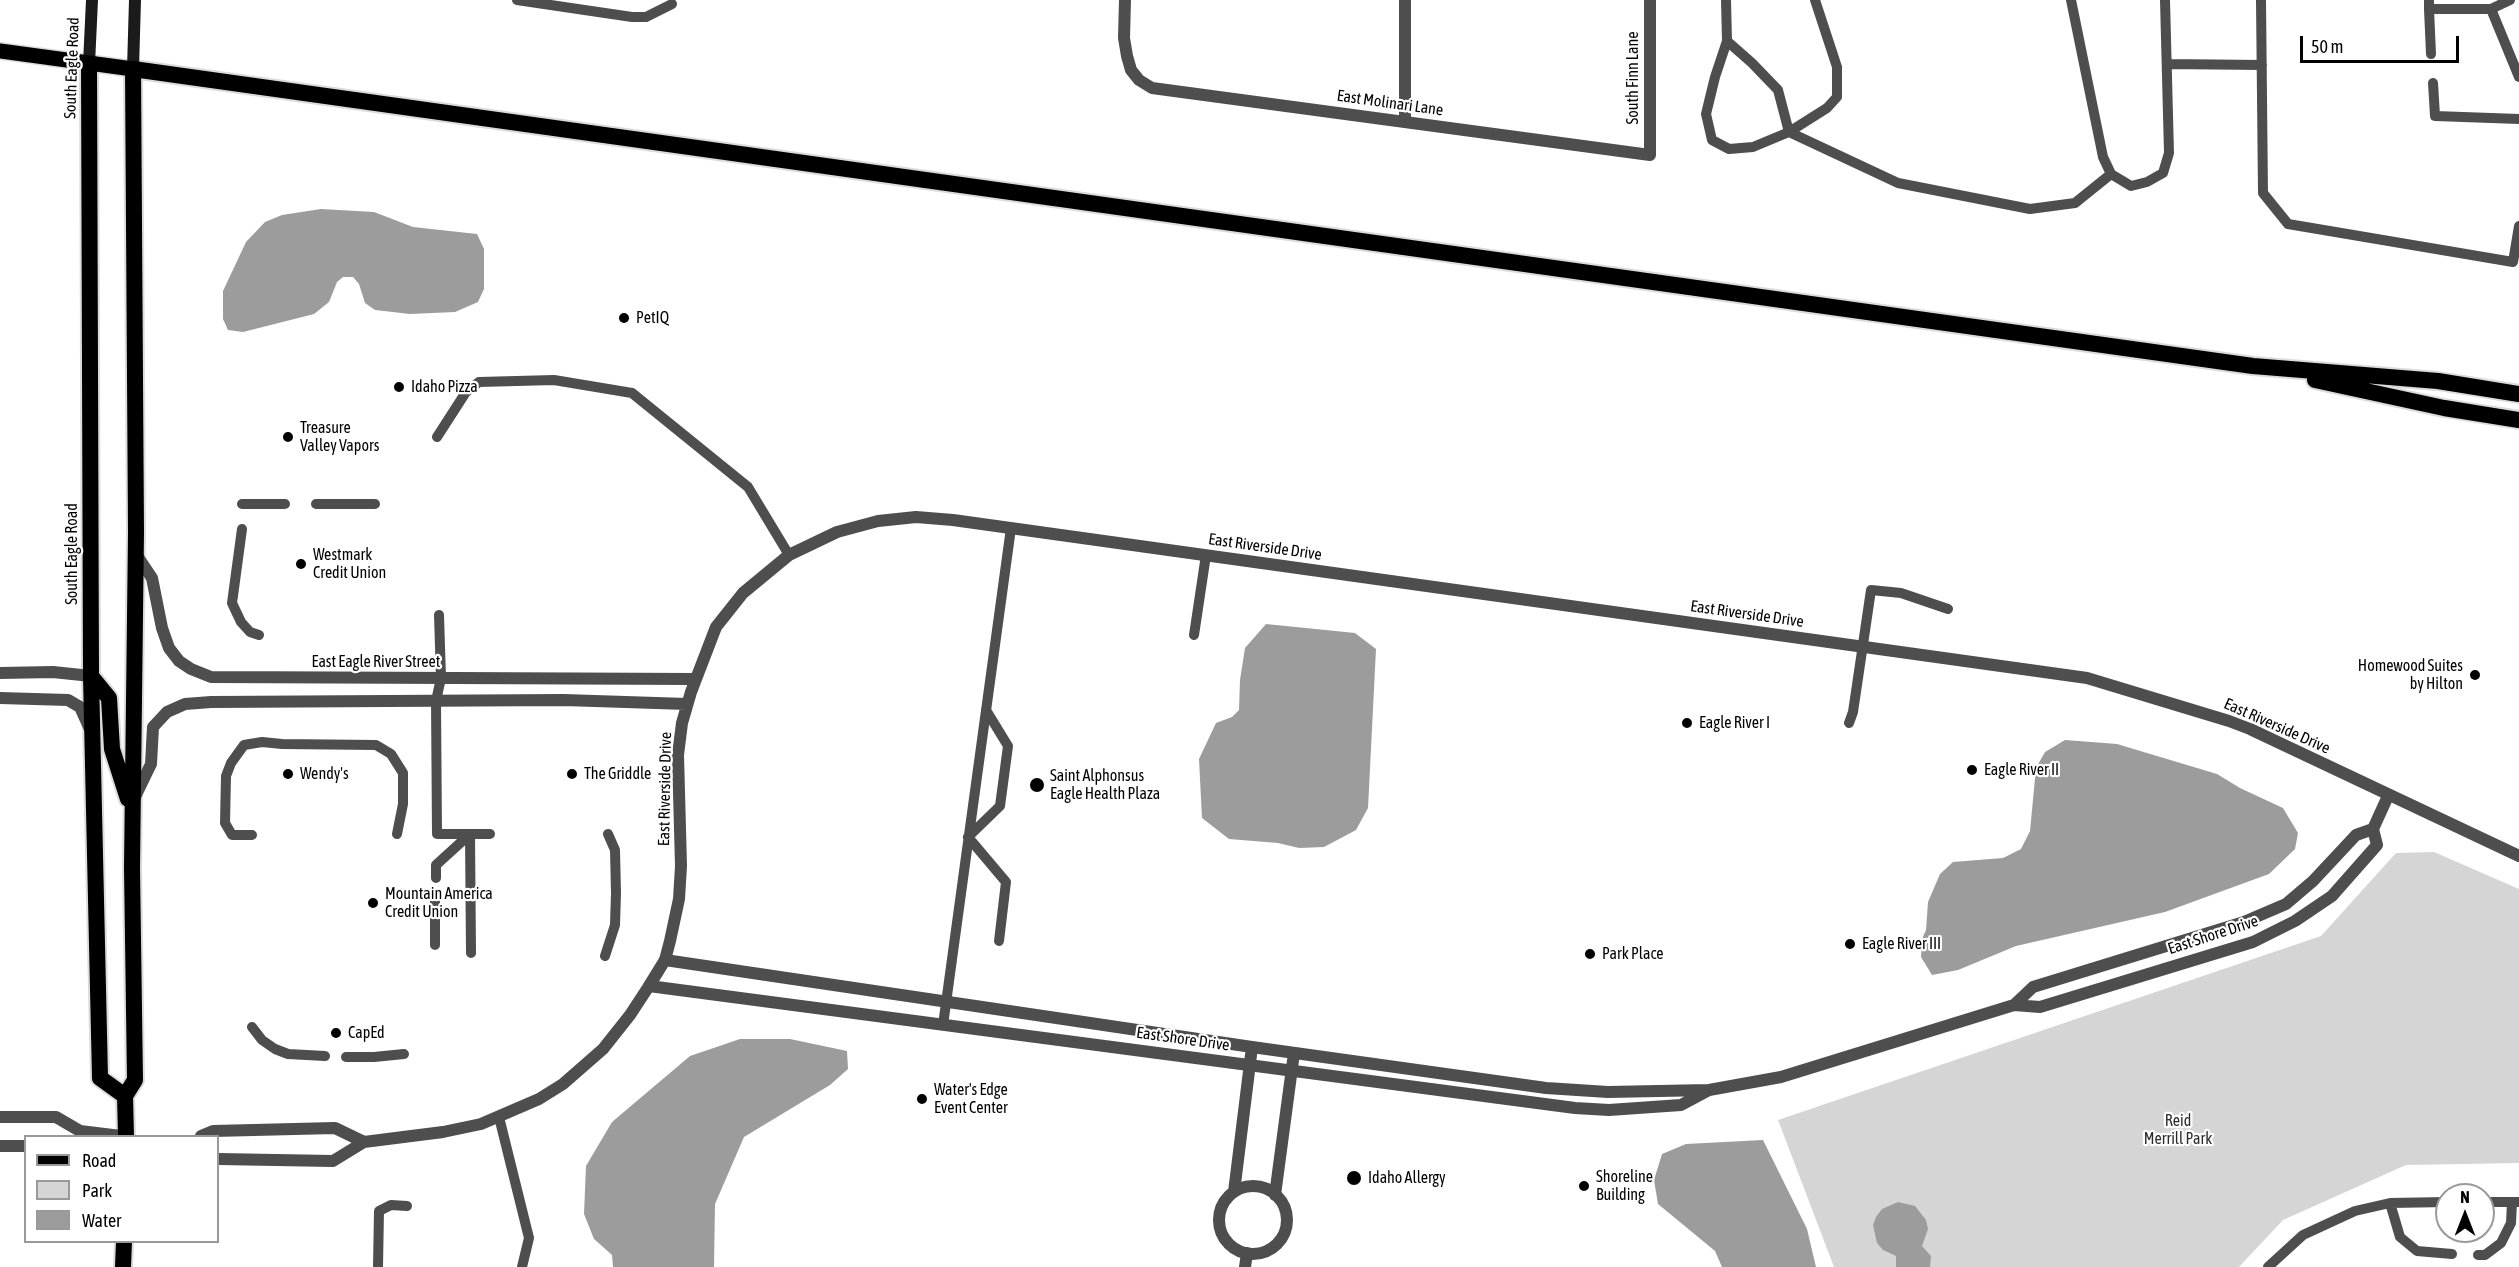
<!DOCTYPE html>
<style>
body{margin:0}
#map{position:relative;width:2519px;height:1267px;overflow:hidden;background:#fff;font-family:"Asap Condensed",sans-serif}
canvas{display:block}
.legend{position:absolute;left:24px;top:1135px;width:195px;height:108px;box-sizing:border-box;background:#fff;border:2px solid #999;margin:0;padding:8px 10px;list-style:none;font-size:18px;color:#000}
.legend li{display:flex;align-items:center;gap:12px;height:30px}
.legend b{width:30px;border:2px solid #999}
.north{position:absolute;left:2435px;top:1183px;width:60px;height:60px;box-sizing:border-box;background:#fff;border:2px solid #999;border-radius:50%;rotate:0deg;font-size:16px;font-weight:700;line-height:24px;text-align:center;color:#000}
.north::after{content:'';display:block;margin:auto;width:21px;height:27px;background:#000;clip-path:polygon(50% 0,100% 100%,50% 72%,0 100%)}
.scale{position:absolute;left:2300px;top:36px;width:159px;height:27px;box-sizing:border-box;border:3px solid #000;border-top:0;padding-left:8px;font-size:18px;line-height:21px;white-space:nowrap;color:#000;-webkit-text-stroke:4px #fff;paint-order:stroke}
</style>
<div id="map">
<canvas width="2519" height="1267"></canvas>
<ul class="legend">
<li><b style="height:8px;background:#000"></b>Road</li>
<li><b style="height:16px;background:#d5d5d5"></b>Park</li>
<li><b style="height:16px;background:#9c9c9c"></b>Water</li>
</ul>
<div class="north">N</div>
<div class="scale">50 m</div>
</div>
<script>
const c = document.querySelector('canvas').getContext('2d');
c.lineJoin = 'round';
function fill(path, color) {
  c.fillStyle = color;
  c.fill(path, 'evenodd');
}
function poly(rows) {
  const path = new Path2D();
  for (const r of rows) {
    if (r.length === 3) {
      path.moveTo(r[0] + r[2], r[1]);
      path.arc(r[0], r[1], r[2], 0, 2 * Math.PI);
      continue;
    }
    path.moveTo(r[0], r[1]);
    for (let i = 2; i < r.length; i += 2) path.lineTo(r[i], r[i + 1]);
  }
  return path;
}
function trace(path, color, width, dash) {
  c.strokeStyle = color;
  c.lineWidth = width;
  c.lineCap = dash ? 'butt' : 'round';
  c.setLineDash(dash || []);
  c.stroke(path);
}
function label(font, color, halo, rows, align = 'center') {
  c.font = font + ' "Asap Condensed",sans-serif';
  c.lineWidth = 4.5;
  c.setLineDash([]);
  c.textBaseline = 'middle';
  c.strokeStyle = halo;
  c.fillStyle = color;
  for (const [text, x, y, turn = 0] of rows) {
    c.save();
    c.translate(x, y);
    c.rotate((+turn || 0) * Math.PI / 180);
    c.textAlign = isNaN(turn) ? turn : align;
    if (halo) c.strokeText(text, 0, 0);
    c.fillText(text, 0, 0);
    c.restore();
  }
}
const green = poly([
 [2434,852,2519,889,2519,1163,2406,1165,2283,1220,2239,1267,1834,1267,1778,1120,2321,936,2396,853]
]);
const water = poly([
 [321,209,374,212,413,227,477,234,484,249,484,289,478,302,455,312,410,314,375,310,365,303,359,284,353,277,343,277,337,282,329,302,314,314,243,332,228,330,223,319,223,291,246,242,265,222,282,215],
 [1266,624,1355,633,1376,649,1368,808,1356,830,1324,847,1299,848,1278,843,1229,839,1202,818,1199,759,1216,723,1232,717,1239,710,1240,680,1245,648],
 [2065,740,2117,744,2217,774,2240,788,2283,808,2298,833,2295,849,2269,874,2165,912,2016,946,1958,970,1932,975,1921,957,1922,939,1926,930,1928,902,1940,874,1953,862,2003,858,2021,849,2030,831,2036,768,2045,752],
 [740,1039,790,1039,847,1051,848,1069,830,1085,744,1137,715,1204,714,1267,613,1267,612,1255,594,1239,584,1214,586,1166,612,1122,690,1056],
 [1763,1140,1807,1229,1816,1267,1722,1267,1715,1251,1658,1204,1654,1180,1662,1154,1686,1144],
 [1898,1202,1915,1206,1926,1220,1928,1229,1922,1246,1931,1256,1930,1267,1896,1267,1896,1256,1883,1250,1877,1243,1873,1225,1876,1217,1882,1209]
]);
const service = poly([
 [517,0,632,17,646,17,672,4],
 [1726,0,1727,41,1715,77,1706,114,1712,140,1729,149,1753,147,1789,132,1827,108,1837,97,1837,67,1815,0],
 [2071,0,2103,157,2111,174,2131,186,2147,182,2163,173,2169,153,2165,0],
 [2261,0,2263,193,2288,224,2513,262,2519,226],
 [2429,0,2429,9,2491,9,2510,0],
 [2429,9,2431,54],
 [2491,9,2519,77],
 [1727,41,1752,63,1778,90,1789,132,1898,183,2030,209,2075,203,2111,174],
 [2167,64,2262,65],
 [2433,83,2435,116,2519,119],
 [437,437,466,392,479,382,554,380,632,393,748,487,789,555],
 [242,504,285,504],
 [316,504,375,504],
 [242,529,232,603,241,622,250,632,259,635],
 [439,615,441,678,436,701,437,834,490,834],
 [1194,635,1206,555],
 [986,710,1008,746,1000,806,968,837,1006,882,999,941],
 [1849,723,1853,712,1871,590,1901,593,1948,609],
 [470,834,471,953],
 [252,835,232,835,225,823,226,776,231,763,244,745,262,742,282,744,376,745,391,754,403,773,403,804,397,834],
 [436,878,436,865,470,834],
 [435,945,435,899],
 [605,956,615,925,616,893,615,850,608,834],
 [943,1025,1011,528],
 [252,1027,262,1040,275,1049,288,1054,325,1056],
 [346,1057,374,1057,404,1054],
 [499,1117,529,1238,522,1267],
 [2483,1202,2519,1202],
 [2390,1203,2400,1237,2417,1251,2452,1254],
 [2478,1255,2485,1255,2501,1243,2511,1223,2512,1202],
 [378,1267,379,1211,391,1205,407,1206],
 [2268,1267,2303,1235,2355,1211,2390,1203,2447,1202]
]);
const minor = poly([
 [1125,0,1124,38,1127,56,1131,70,1139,80,1152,88,1650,155,1650,0],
 [1405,0,1405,122],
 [0,673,53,672,91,676],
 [0,698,68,700,80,707,89,727],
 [2373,829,2388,796],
 [649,986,1575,1108,1609,1110,1681,1105,1709,1090,1608,1092,1546,1088,1252,1047,665,960],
 [1709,1090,1781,1077,2014,1005,2040,1007,2253,942,2295,921,2332,896,2377,845,2373,829,2356,835,2313,881,2286,904,2244,922,2033,987,2014,1005],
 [0,1117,56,1117,80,1131,121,1136],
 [0,1146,26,1146],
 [1253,1220,34],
 [1234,1192,1252,1047],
 [1275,1195,1294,1053],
 [1245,1267,1247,1253]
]);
const tertiary = poly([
 [136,554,152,578,162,628,169,648,179,661,191,669,211,677,695,679],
 [135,797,151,764,153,727,167,712,185,704,211,702,564,700,687,704],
 [201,1136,213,1131,335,1128,364,1142],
 [218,1159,333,1161,364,1142,443,1132,481,1124,539,1099,563,1084,603,1049,630,1015,649,986,665,960,670,941,679,899,681,866,678,755,682,723,691,692,716,627,743,593,789,555,837,532,878,521,916,517,953,520,2087,678,2229,721,2250,729,2519,856]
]);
const secondary = poly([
 [89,64,92,0],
 [133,69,135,0]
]);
const primary = poly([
 [0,51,133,69]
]);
const trunk = poly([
 [89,64,91,676,100,1078,125,1096],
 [2315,380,2444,408,2519,420],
 [91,676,109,698,112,749,128,799],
 [126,1136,125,1096,135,1080,132,868,136,532,133,69,2253,366,2438,381,2519,394],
 [123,1267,124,1242]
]);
const markers = [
 [624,318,6,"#000"],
 [399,387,6,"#000"],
 [288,437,6,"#000"],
 [301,564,6,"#000"],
 [2475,675,6,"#000"],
 [1687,723,6,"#000"],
 [1972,770,6,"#000"],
 [288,774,6,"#000"],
 [572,774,6,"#000"],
 [1037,785,8,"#000"],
 [373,903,6,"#000"],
 [1850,944,6,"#000"],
 [1590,954,6,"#000"],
 [336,1033,6,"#000"],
 [922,1099,6,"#000"],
 [1354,1178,8,"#000"],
 [1584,1186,6,"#000"]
];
const streetNames = [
 ["South Eagle Road",72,68,-88],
 ["South Finn Lane",1633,78,-90],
 ["East Molinari Lane",1390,103,8],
 ["East Riverside Drive",1265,547,8],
 ["South Eagle Road",72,554,-90],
 ["East Riverside Drive",1747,614,8],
 ["East Eagle River Street",376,662],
 ["East Riverside Drive",2277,726,24],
 ["East Riverside Drive",665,789,-89],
 ["East Shore Drive",2213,935,-18],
 ["East Shore Drive",1183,1039,8]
];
const poiNames = [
 ["PetIQ",636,318],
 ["Idaho Pizza",411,387],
 ["Treasure",300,428],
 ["Valley Vapors",300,446],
 ["Westmark",313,555],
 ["Credit Union",313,573],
 ["Homewood Suites",2463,666,"right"],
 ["by Hilton",2463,684,"right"],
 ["Eagle River I",1699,723],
 ["Eagle River II",1984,770],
 ["Wendy's",300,774],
 ["The Griddle",584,774],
 ["Saint Alphonsus",1050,776],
 ["Eagle Health Plaza",1050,794],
 ["Mountain America",385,894],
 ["Credit Union",385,912],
 ["Eagle River III",1862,944],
 ["Park Place",1602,954],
 ["CapEd",348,1033],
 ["Water's Edge",934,1090],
 ["Event Center",934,1108],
 ["Shoreline",1596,1177],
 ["Building",1596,1195],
 ["Idaho Allergy",1368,1178]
];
const parkNames = [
 ["Reid",2178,1121],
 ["Merrill Park",2178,1139]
];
fill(green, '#d5d5d5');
fill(water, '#9c9c9c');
trace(primary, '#dbdbdb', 18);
trace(trunk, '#dbdbdb', 20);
trace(service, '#4e4e4e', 10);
trace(minor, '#4e4e4e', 12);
trace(tertiary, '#4e4e4e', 12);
trace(secondary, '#1b1b1b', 12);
trace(primary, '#000', 15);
trace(trunk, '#000', 16);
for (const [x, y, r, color] of markers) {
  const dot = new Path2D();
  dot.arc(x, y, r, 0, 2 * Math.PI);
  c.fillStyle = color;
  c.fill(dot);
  trace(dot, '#fff', 2);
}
label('16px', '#000', '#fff', streetNames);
label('16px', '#000', '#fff', poiNames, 'left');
label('16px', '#2c2c2c', '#fff', parkNames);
</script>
